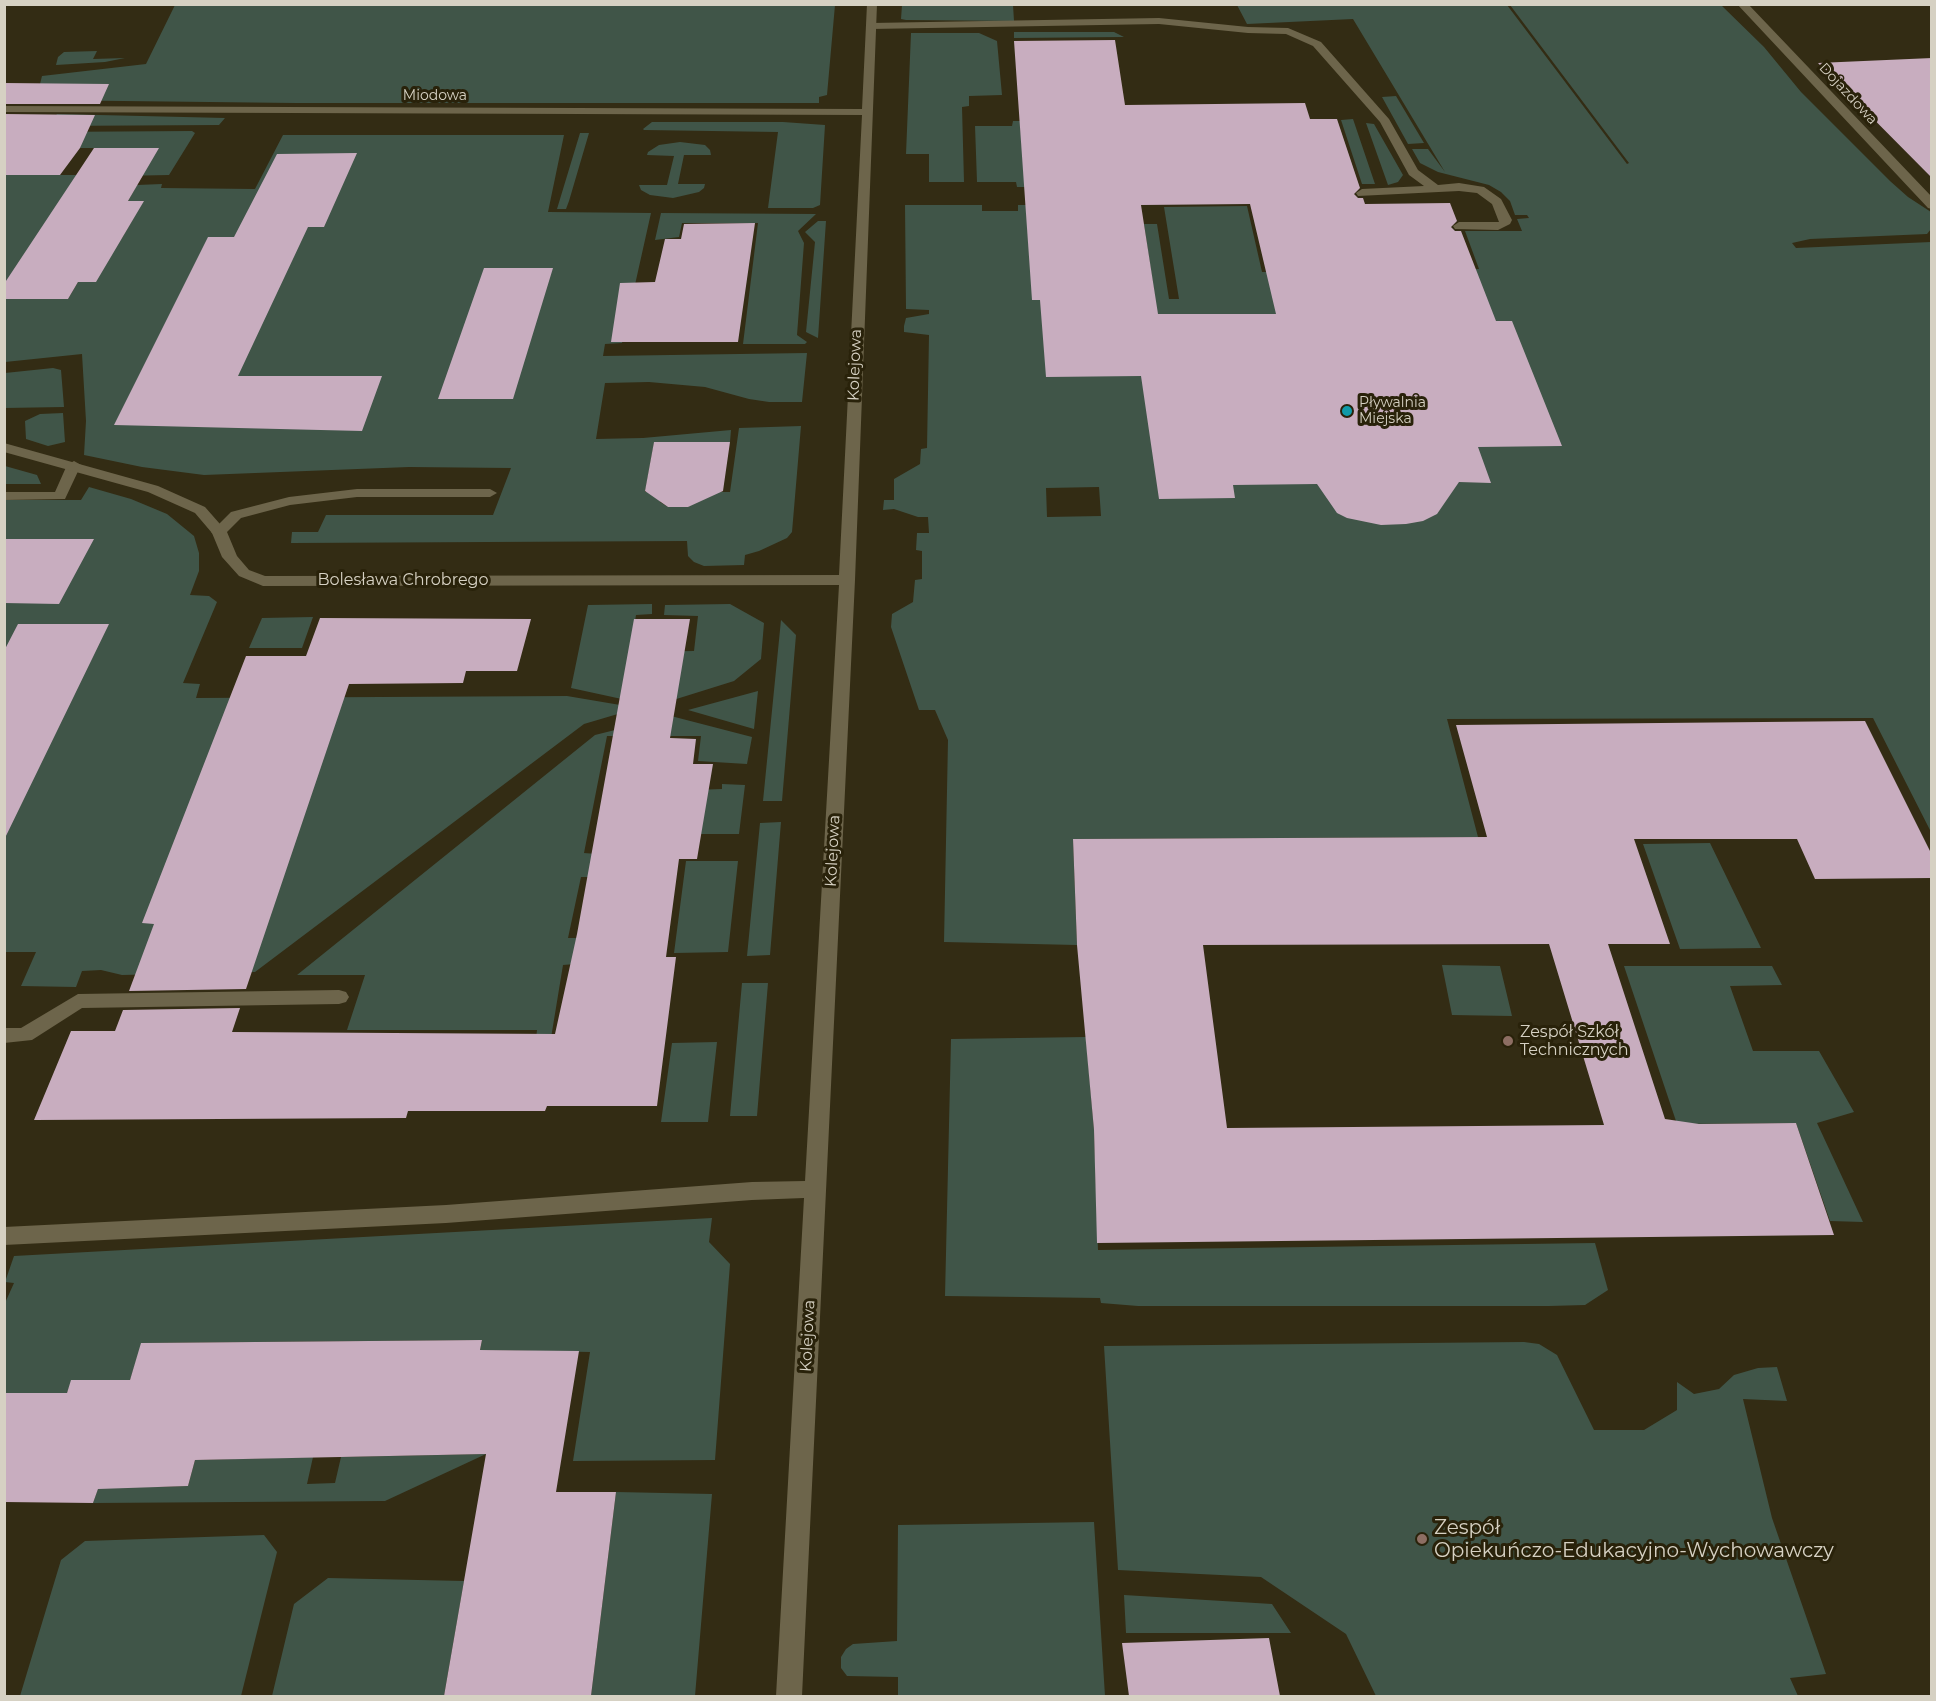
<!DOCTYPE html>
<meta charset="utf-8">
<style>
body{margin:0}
#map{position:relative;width:1936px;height:1701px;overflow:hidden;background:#332c14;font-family:Montserrat,sans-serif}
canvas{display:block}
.frame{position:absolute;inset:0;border:6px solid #d6d1c3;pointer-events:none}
</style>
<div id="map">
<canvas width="1936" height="1701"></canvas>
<div class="frame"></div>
</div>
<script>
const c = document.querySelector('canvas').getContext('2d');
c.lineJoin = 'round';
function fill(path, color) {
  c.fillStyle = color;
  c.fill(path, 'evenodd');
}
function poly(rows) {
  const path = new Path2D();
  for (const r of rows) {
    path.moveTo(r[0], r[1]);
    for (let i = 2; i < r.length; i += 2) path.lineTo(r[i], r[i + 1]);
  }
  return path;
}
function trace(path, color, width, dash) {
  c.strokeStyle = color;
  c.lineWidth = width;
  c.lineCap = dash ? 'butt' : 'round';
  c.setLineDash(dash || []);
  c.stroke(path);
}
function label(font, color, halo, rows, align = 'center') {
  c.font = font + ' Montserrat,sans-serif';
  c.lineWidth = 6;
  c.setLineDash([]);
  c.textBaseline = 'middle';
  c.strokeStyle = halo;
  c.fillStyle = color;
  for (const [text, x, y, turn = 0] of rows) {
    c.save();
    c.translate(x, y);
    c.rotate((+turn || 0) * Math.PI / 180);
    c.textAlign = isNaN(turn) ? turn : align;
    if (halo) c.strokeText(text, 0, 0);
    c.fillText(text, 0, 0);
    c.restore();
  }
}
const green = poly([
 [175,5,835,5,827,95,819,97,819,103,295,103,36,100,42,76,146,64],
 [902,5,1013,5,1014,21,906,20,901,19],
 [1237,5,1507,5,1627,164,1629,163,1510,5,1721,5,1764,47,1801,92,1890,181,1908,197,1931,212,1931,229,1927,234,1810,239,1792,243,1796,248,1931,242,1931,832,1873,718,1447,719,1478,837,1073,839,1077,945,944,942,948,740,935,710,919,710,891,627,892,614,913,602,915,580,922,579,922,551,916,550,917,533,929,533,928,517,918,517,894,509,883,510,884,500,894,500,894,479,920,464,921,449,927,448,929,335,904,332,904,326,906,318,929,314,929,310,906,309,905,205,982,205,982,211,1018,211,1018,205,1026,205,1033,300,1155,299,1144,224,1157,224,1169,299,1179,299,1164,207,1247,206,1262,272,1479,269,1465,231,1522,231,1517,219,1529,218,1527,215,1515,215,1510,201,1501,192,1489,185,1438,172,1420,163,1412,149,1428,149,1445,172,1353,19,1247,24],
 [1099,487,1101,516,1047,517,1046,488],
 [1014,32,1114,32,1124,37,1014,38],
 [911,33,979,33,997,41,1002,95,969,96,969,106,962,107,964,182,929,182,929,154,906,154],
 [97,51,93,59,125,58,105,62,56,65,58,57,64,52],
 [1396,96,1424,143,1408,144,1382,97],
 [57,114,184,117,225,118,219,125,48,126],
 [1353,119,1375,184,1362,184,1341,120],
 [1013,121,1020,121,1025,187,1017,187,1016,182,977,182,975,126,1012,126],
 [652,122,783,122,825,125,820,205,813,208,768,208,778,132,644,130,643,129],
 [1366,123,1374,124,1403,175,1398,182,1388,185],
 [192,131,195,133,169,175,119,176,134,148,80,148,81,145,44,132],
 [580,133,589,133,569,201,566,209,557,209],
 [283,135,564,135,548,212,651,213,622,343,605,344,603,356,807,353,802,402,769,402,749,399,705,387,649,382,605,383,596,439,643,438,731,430,730,442,654,443,645,492,662,492,660,502,668,507,688,507,701,492,730,492,739,428,801,426,792,532,787,538,759,551,745,555,744,565,704,566,694,562,688,556,687,541,291,543,292,532,318,532,326,515,493,515,511,468,409,467,204,475,142,467,84,455,86,421,82,354,5,362,4,299,68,299,78,282,122,238,143,201,128,201,137,185,162,184,161,188,255,189],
 [680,142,705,145,710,150,711,155,684,155,678,184,705,184,704,188,699,192,673,198,650,195,641,190,639,185,667,185,674,156,647,155,648,152,659,145],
 [5,175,77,175,5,284],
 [661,213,816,214,798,231,804,243,797,335,807,342,805,344,743,344,758,223,682,223,679,237,655,240],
 [818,221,826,221,818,338,806,332,815,242,805,232],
 [53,368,61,370,64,407,5,408,5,373],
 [63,413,65,442,48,446,26,439,25,421,40,414],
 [5,466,37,475,41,484,5,484],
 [89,487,131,499,167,514,194,536,199,553,199,571,190,595,209,596,217,602,183,683,200,684,196,698,567,696,638,708,584,724,255,972,122,975,101,970,82,971,76,987,21,986,36,952,5,952,4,500,81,500],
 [652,604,652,614,636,615,630,652,694,651,698,616,664,615,665,605,730,604,764,623,761,659,734,681,654,706,571,688,588,605],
 [313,617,302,648,249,648,262,618],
 [781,620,796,635,782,801,763,801],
 [758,691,754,729,688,710],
 [671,716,752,737,747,764,698,761,701,736,607,736,584,853,597,854,591,877,581,877,568,938,579,938,575,964,563,965,551,1038,536,1039,537,1030,347,1030,365,975,297,975,595,735],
 [722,784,745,785,739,834,688,834,695,790,722,789],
 [781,822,770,955,747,956,760,823],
 [1710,843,1761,948,1680,949,1643,844],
 [686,861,738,861,728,952,674,953],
 [1442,965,1500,966,1512,1016,1452,1015],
 [1624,966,1772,966,1782,985,1730,986,1753,1051,1819,1051,1854,1112,1817,1123,1863,1222,1830,1221,1796,1123,1677,1124],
 [742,983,768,983,757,1116,730,1116],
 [1086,1037,1094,1130,1098,1250,1595,1243,1608,1290,1585,1305,1549,1306,1138,1306,1101,1303,1100,1298,945,1296,951,1039],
 [717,1042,708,1122,661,1122,672,1043],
 [712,1218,709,1242,730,1264,715,1460,573,1461,590,1352,480,1350,482,1340,142,1343,130,1380,72,1380,67,1393,5,1393,5,1303,14,1283,5,1282,14,1256],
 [1524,1342,1539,1344,1557,1355,1594,1430,1644,1430,1677,1410,1677,1382,1694,1394,1719,1389,1734,1375,1758,1368,1777,1367,1787,1401,1743,1399,1772,1518,1826,1674,1790,1678,1798,1696,1376,1696,1346,1634,1261,1577,1118,1570,1104,1346],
 [486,1454,385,1501,93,1503,107,1462,159,1487,188,1486,195,1460,313,1457,307,1484,335,1483,341,1457],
 [616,1492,712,1494,695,1696,591,1696],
 [1094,1522,1105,1696,898,1696,898,1677,847,1676,841,1668,841,1657,846,1649,853,1644,897,1641,898,1525],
 [264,1535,277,1552,241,1696,20,1696,61,1560,85,1541],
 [328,1578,464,1581,444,1696,272,1696,294,1604],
 [1124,1595,1272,1604,1291,1633,1126,1633]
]);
const building = poly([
 [1115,40,1125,105,1305,103,1310,119,1337,119,1360,188,1354,194,1358,198,1363,198,1365,204,1450,203,1457,221,1451,227,1455,231,1461,231,1496,321,1512,321,1562,446,1478,447,1491,483,1459,482,1437,514,1423,521,1406,524,1381,525,1347,518,1337,513,1317,484,1233,485,1235,498,1159,499,1141,376,1046,377,1040,300,1032,300,1014,41],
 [1250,204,1276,314,1158,314,1141,205],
 [1932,58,1932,178,1818,63],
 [4,83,109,84,100,104,4,104],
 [4,114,95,115,80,148,60,175,4,175],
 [94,148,159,148,128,201,144,201,96,282,78,282,68,299,4,299,4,284],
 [357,153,324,227,308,227,238,376,382,376,362,431,114,425,208,237,234,237,277,154],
 [755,223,738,342,611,342,620,283,655,282,665,239,681,239,684,224],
 [484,268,553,268,513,399,438,399],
 [654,442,730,442,723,491,688,507,668,507,645,491],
 [4,539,94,539,59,604,4,603],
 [320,618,531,619,517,671,466,671,463,683,349,684,246,989,129,991,154,924,142,923,246,656,306,656],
 [634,619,690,619,670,738,696,739,693,764,713,764,697,859,679,859,666,957,676,957,657,1106,547,1106,545,1111,408,1111,406,1118,34,1120,71,1031,115,1031,123,1010,240,1008,232,1032,555,1034,577,934],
 [18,624,109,624,4,840,4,651],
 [1865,721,1932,855,1932,878,1815,879,1797,839,1634,839,1670,944,1608,944,1665,1119,1699,1124,1796,1123,1834,1235,1097,1243,1094,1130,1077,945,1073,839,1487,837,1456,725],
 [1549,944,1604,1125,1227,1128,1203,945],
 [482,1340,480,1350,579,1351,556,1492,616,1492,591,1696,444,1696,486,1454,195,1460,188,1486,98,1489,93,1503,4,1502,4,1393,67,1393,71,1380,130,1380,141,1343],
 [1269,1638,1280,1696,1129,1696,1122,1643]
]);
const lane = poly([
 [1159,18,1248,27,1288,28,1321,42,1389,119,1418,170,1438,185,1459,183,1484,187,1501,199,1512,220,1510,224,1498,230,1455,229,1453,226,1459,222,1499,222,1492,204,1477,193,1459,191,1358,196,1356,193,1362,189,1424,186,1409,175,1380,122,1313,46,1286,34,1248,33,1159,24,871,29,866,26,871,23,1159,18],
 [74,461,81,465,65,499,4,500,4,492,55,492,67,465,74,461],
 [357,489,490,489,497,493,490,497,357,497,290,505,241,518,224,535,214,535,211,532,231,512,289,497,357,489],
 [339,990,346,992,349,997,346,1002,339,1004,82,1008,32,1040,4,1043,4,1028,21,1028,78,994,339,990]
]);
const street = poly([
 [867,4,877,4,855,580,802,1696,776,1696,804,1198,752,1200,446,1223,4,1245,4,1227,446,1205,752,1182,805,1181,839,585,263,586,239,576,222,557,212,533,195,513,148,492,4,452,4,443,158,486,205,507,227,532,237,556,249,570,265,576,839,575,862,115,4,112,4,106,862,109,867,4],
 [1737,4,1748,4,1932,197,1932,209,1928,208,1737,4]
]);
const markers = [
 [1347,411,6,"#0f9aa8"],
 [1508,1041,6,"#8d6e63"],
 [1422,1539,6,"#8d6e63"]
];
const farStreetnames = [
 ["Dojazdowa",1848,94,47],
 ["Miodowa",435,96]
];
const farPoinames = [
 ["Pływalnia",1359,403],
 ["Miejska",1359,419]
];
const streetNames = [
 ["Kolejowa",855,365,-88],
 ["Bolesława Chrobrego",403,580],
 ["Kolejowa",833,851,-87],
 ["Kolejowa",808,1336,-87]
];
const poiNames = [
 ["Zespół Szkół",1520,1032],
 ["Technicznych",1520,1050]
];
const nearPoinames = [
 ["Zespół",1434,1528],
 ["Opiekuńczo-Edukacyjno-Wychowawczy",1434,1551]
];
fill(green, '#405548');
fill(building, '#c8adbf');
fill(lane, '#6d654b');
fill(street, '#6d654b');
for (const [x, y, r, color] of markers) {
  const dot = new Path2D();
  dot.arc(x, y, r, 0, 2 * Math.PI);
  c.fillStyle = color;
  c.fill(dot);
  trace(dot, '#29220a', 2);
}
label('14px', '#d6d1c3', '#29220a', farStreetnames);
label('14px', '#d6d1c3', '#29220a', farPoinames, 'left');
label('16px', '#d6d1c3', '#29220a', streetNames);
label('16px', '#d6d1c3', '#29220a', poiNames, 'left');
label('20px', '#d6d1c3', '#29220a', nearPoinames, 'left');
</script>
